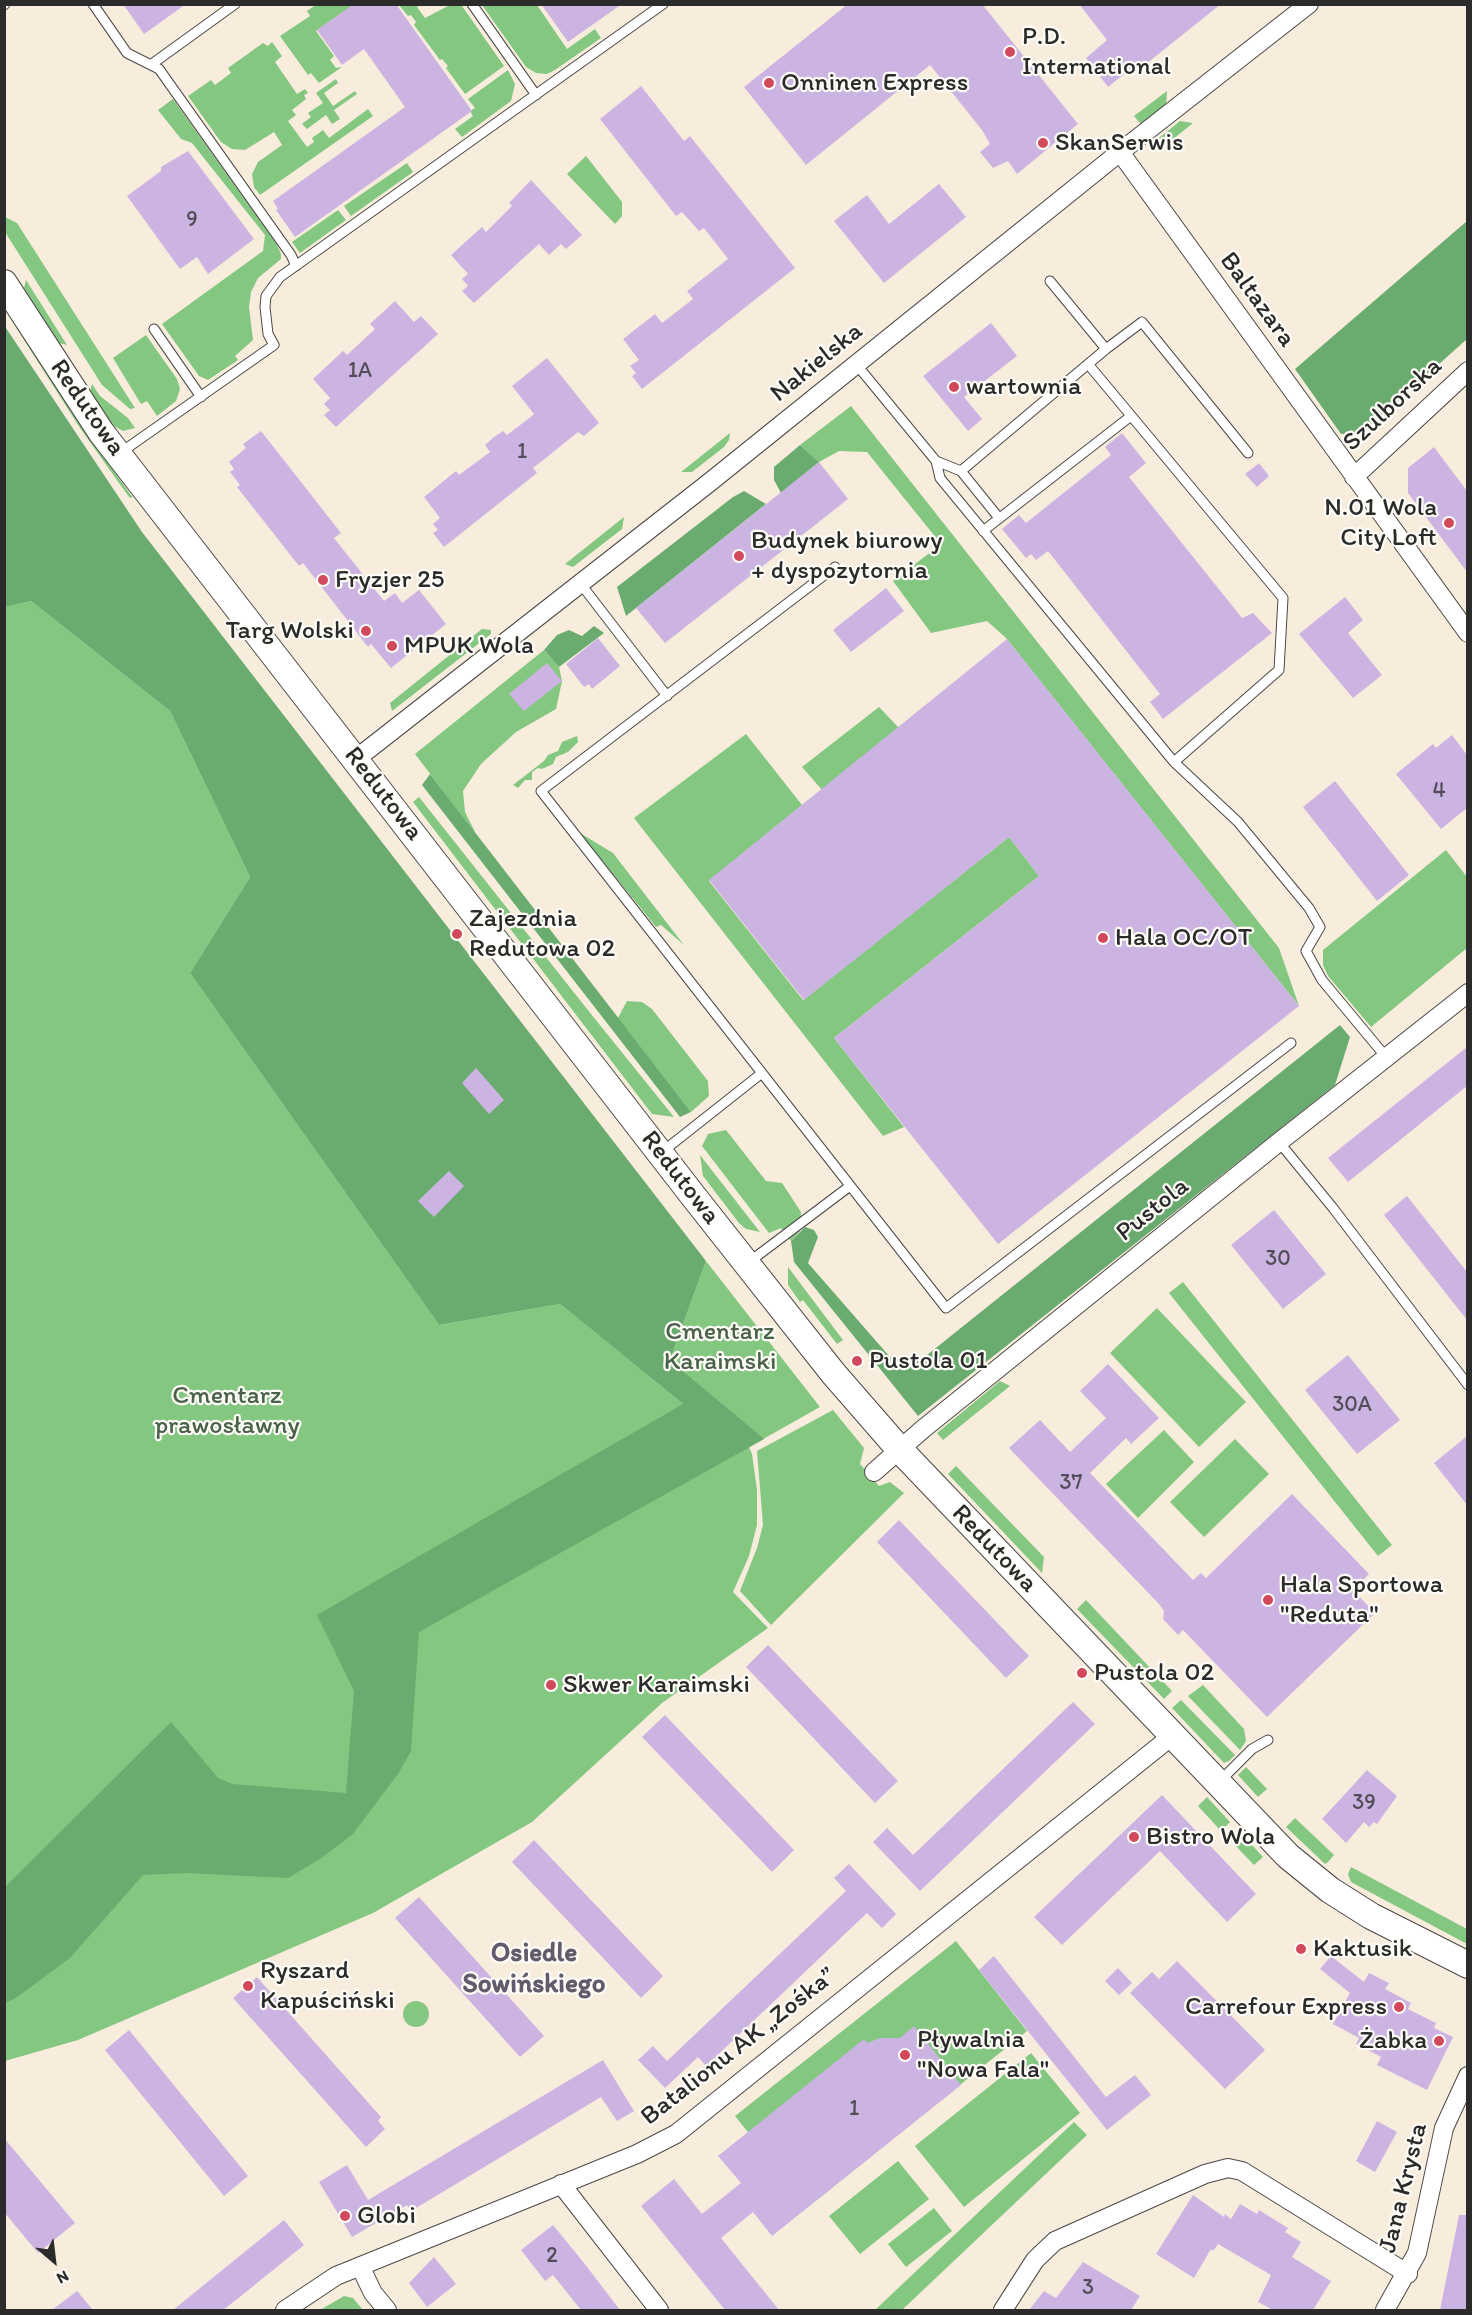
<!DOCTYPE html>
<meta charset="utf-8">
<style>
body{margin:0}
#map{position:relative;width:1472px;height:2315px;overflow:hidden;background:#f8eddc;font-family:Itim,sans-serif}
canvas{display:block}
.frame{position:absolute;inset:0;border:6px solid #2b2b2b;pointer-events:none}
.north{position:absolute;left:24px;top:2231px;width:60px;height:60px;-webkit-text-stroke:4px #fdfcf7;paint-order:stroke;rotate:152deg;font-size:16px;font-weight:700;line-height:24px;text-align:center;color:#2b2b2b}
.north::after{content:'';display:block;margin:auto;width:21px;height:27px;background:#2b2b2b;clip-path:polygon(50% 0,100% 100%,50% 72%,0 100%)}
</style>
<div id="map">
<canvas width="1472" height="2315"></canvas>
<div class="frame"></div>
<div class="north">N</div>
</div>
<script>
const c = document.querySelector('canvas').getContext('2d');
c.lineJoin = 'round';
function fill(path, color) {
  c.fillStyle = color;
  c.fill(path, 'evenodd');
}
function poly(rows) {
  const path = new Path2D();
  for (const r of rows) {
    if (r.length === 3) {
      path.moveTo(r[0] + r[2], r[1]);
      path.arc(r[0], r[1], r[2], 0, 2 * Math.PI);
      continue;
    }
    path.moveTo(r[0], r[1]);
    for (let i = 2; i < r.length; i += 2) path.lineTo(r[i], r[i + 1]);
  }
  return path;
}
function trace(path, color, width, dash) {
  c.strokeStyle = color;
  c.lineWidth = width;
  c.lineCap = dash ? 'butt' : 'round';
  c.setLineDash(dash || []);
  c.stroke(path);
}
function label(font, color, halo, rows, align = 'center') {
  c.font = font + ' Itim,sans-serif';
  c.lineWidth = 4.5;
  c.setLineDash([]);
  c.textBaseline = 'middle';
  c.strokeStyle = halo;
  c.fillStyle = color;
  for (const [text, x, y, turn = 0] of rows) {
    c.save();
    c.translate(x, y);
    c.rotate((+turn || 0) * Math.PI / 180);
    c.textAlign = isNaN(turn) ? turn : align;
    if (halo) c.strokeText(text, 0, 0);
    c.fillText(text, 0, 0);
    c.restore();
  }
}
const green = poly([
 [317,4,353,5,316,31,334,56,330,60,336,68,342,67,319,83,311,73,308,75,280,36,310,16,307,11],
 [450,5,462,6,504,66,465,94,446,68,448,66,442,59,440,60,414,25,416,22,411,15,408,16,399,5,420,5,417,7,425,18],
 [482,5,537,5,567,49,595,29,601,38,555,70,547,74,536,73,526,67],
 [272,42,282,56,275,62,297,94,305,89,308,93,304,95,306,99,292,110,296,115,288,121,307,147,314,142,312,138,323,130,329,138,368,109,373,116,260,195,254,187,252,174,258,162,282,145,274,132,245,150,232,149,221,142,188,96,211,80,215,85,231,73,228,68,263,43,268,46],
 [508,70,515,84,511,101,462,137,455,129,473,116,470,111,475,108,468,99],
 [336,79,338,83,324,93,333,106,355,91,357,94,334,110,340,119,332,124,326,115,307,129,302,124,311,117,308,113,323,103,316,93],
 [1167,91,1166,105,1141,124,1134,116],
 [173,99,276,243,281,254,281,259,258,278,251,292,249,307,253,340,235,356,238,360,208,380,199,376,162,324,263,251,265,235,192,143,181,139,158,110],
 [1180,121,1193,123,1162,148,1158,147,1154,142],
 [586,156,622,202,622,216,615,224,567,174],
 [407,163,413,172,351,216,344,206],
 [338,210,346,220,300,253,292,242],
 [5,217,17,223,135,408,130,409,102,385,5,232],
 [26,280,67,345,59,343,24,288],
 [4,302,95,445,133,498,129,497,80,428,5,310],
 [146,335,177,379,180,389,176,401,157,416,147,401,141,404,113,358],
 [92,384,100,396,128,418,135,428,123,431,112,425,90,391],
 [851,406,1279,948,1299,1006,1006,638,987,621,931,633,893,581,941,544,867,452,839,451,819,462,800,445],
 [730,433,729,440,724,447,692,472,681,472],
 [624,517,622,529,573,567,565,564],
 [31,601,170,711,250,877,190,973,439,1325,560,1304,683,1404,729,1410,670,1360,706,1261,820,1407,749,1447,752,1454,757,1490,757,1525,749,1556,733,1592,768,1628,662,1703,532,1822,373,1913,78,2040,5,2061,4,607],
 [482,629,491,630,491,634,392,711,390,703],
 [544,650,559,667,562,681,556,709,516,732,481,764,463,791,465,812,476,834,415,754],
 [879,707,899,728,822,790,802,767],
 [746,734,802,805,709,881,803,1000,1009,837,1039,876,834,1038,904,1127,883,1136,634,818],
 [577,736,578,742,568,752,556,757,553,764,542,769,538,768,532,772,532,780,525,780,518,788,513,785,544,761,548,755,558,751,562,742],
 [419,797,591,1014,674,1117,652,1114,413,802],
 [580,833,613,853,684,945,661,925,656,927],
 [1446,850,1467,877,1467,948,1371,1027,1328,976,1323,965,1323,950],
 [627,1001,642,1002,652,1009,708,1081,709,1096,691,1112,618,1018],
 [726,1130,766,1181,782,1183,801,1212,800,1231,791,1241,781,1228,769,1233,702,1146,708,1134],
 [700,1155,760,1232,746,1229,739,1223,703,1176],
 [788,1267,843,1340,837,1344,803,1300,800,1302,788,1285],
 [1183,1282,1392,1545,1378,1556,1169,1293],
 [1157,1308,1246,1402,1199,1447,1110,1353],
 [1000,1381,1010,1386,943,1440,937,1433],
 [833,1410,864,1448,860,1464,879,1486,890,1482,904,1493,771,1625,740,1591,757,1548,763,1525,757,1451],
 [1164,1430,1194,1462,1138,1518,1106,1484],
 [1235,1439,1269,1474,1204,1537,1170,1502],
 [956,1466,1044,1557,1042,1573,948,1474],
 [1086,1600,1172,1691,1164,1699,1077,1609],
 [1203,1685,1244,1729,1246,1741,1240,1750,1188,1696],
 [1181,1700,1235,1755,1229,1761,1224,1763,1172,1708],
 [1246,1767,1267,1789,1258,1797,1238,1775],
 [1207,1797,1230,1822,1221,1831,1198,1806],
 [1295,1818,1334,1855,1328,1862,1325,1864,1286,1827],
 [1240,1832,1263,1857,1254,1865,1230,1840],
 [1351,1867,1467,1929,1467,1944,1351,1882,1348,1874],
 [956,1941,1027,2031,808,2207,735,2116],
 [416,2014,13],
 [1031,2053,1080,2113,964,2207,915,2146],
 [1074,2122,1087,2135,902,2310,875,2310],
 [898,2161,929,2199,860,2254,829,2216],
 [934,2208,952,2231,906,2267,888,2244],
 [344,2296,353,2298,363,2310,320,2310]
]);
const forest = poly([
 [1467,221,1467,339,1362,433,1341,434,1295,369],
 [4,325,142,532,706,1261,670,1360,764,1439,419,1632,411,1751,398,1774,353,1834,320,1859,288,1878,185,1873,143,1875,70,1958,16,1998,5,2003,5,1887,171,1722,218,1778,232,1784,346,1793,354,1691,317,1615,683,1404,560,1304,439,1325,190,973,250,877,170,711,31,601,5,607],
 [800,445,819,462,781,493,774,480,774,467],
 [744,491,766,504,626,616,617,587,733,497],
 [594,626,604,633,559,667,544,650,557,635,569,630,582,636],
 [430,774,691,1112,680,1117,422,785],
 [1340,1025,1350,1037,1335,1085,918,1416,794,1262,791,1241,805,1227,814,1230,818,1237,808,1263,890,1357,908,1363,927,1355]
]);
const building = poly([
 [123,4,186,4,144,34],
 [354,4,396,4,472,111,295,237,276,210,278,209,273,201,405,107,364,49,342,65,317,30],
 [541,4,622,4,568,42],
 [848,4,982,4,1078,124,1017,174,1008,161,993,168,980,152,990,144,982,130,930,65,806,165,744,87],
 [1079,4,1221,4,1136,72,1132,68,1108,87,1086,58,1107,40],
 [641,86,684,141,690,136,795,268,642,389,632,376,636,373,630,366,639,360,623,339,655,314,662,323,693,299,687,291,728,259,704,228,699,231,682,212,676,216,600,119],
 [188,151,254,239,208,274,197,257,180,269,127,196,161,171,161,167],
 [531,180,582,235,566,249,561,244,549,255,539,244,474,303,462,291,468,286,462,279,468,274,451,255,482,227,486,232,512,206,509,203],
 [939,184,966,217,884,283,834,221,867,195,889,224],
 [395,301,414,322,421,316,438,334,336,427,324,415,330,410,324,404,330,398,313,379,343,351,347,355,375,329,370,324],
 [991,323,1017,356,964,397,982,419,968,431,923,376],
 [547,358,599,423,584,436,578,432,547,457,533,468,537,473,444,547,433,533,438,530,433,524,440,518,424,497,456,471,459,475,490,452,485,445,494,437,503,431,507,435,532,416,534,414,512,386],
 [261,431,341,533,334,538,384,601,395,593,402,603,419,590,446,624,391,668,371,644,368,647,303,563,299,566,237,487,240,485,230,472,234,469,229,462,246,448,243,444],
 [1122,433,1146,463,1129,477,1242,618,1253,613,1272,633,1163,719,1150,702,1160,694,1048,551,1036,560,1031,554,1026,558,1002,529,1019,515,1026,523,1111,455,1105,447],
 [1434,447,1467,491,1467,572,1408,493,1408,468],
 [819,462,848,499,665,643,636,608],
 [1259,463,1269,476,1257,487,1245,474],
 [886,588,904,611,851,652,833,630],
 [1345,597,1363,620,1348,633,1382,675,1353,698,1299,634],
 [598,638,620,666,592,689,589,684,584,687,566,664],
 [1007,639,1299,1006,998,1244,834,1038,1039,876,1009,837,804,1000,709,880],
 [547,663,562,681,524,711,509,694],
 [1452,735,1467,755,1467,808,1441,829,1396,774,1433,744,1436,748],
 [1335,781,1409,875,1377,901,1303,807],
 [1467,1047,1467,1086,1348,1182,1328,1158],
 [476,1068,504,1100,489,1114,462,1083],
 [449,1171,464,1186,434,1217,418,1201],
 [1407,1196,1467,1272,1467,1320,1384,1215],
 [1274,1210,1326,1274,1283,1309,1231,1245],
 [1348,1355,1400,1420,1357,1454,1305,1390],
 [1108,1364,1159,1418,1131,1444,1126,1438,1090,1473,1193,1580,1201,1573,1206,1578,1292,1494,1369,1574,1353,1590,1375,1613,1267,1717,1183,1630,1178,1635,1163,1619,1164,1611,1159,1604,1009,1448,1040,1420,1070,1452,1106,1418,1080,1391],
 [1467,1436,1467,1505,1434,1463],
 [899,1520,1029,1656,1006,1678,877,1542],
 [768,1645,898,1781,875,1803,746,1667],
 [1073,1702,1095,1724,920,1891,873,1842,887,1828,913,1855],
 [665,1715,794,1850,772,1872,642,1737],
 [1367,1770,1397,1796,1377,1824,1374,1822,1369,1827,1364,1822,1346,1843,1322,1819],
 [1162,1795,1256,1894,1227,1922,1160,1851,1062,1945,1034,1917],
 [534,1840,663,1976,641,1998,512,1862],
 [849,1864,896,1914,882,1928,867,1913,706,2066,698,2057,665,2088,638,2060,653,2046,667,2061,846,1891,834,1878],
 [419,1897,544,2036,520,2057,395,1918],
 [994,1956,1106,2097,1135,2075,1151,2095,1107,2130,979,1970],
 [1331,1956,1364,1982,1369,1973,1389,1983,1385,1989,1411,2003,1408,2009,1436,2023,1434,2028,1453,2037,1427,2090,1377,2065,1381,2057,1356,2044,1359,2038,1333,2024,1350,1993,1320,1969],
 [1177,1961,1265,2050,1225,2089,1130,1993,1152,1972,1159,1979],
 [1118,1968,1132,1983,1119,1995,1105,1981],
 [257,1977,381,2117,378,2121,385,2129,366,2147,233,1998],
 [914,2026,961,2085,772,2236,753,2212,721,2238,779,2310,725,2310,641,2206,674,2179,702,2214,741,2183,718,2156,864,2039,867,2043,880,2038,900,2038],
 [129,2030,248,2176,224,2196,105,2050],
 [603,2060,634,2111,617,2121,601,2097,411,2211,407,2205,352,2237,319,2182,347,2165,368,2200],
 [1377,2121,1397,2132,1375,2172,1356,2161],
 [4,2138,75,2223,38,2253,4,2212],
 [1193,2195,1224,2217,1225,2214,1231,2219,1240,2204,1257,2214,1259,2210,1288,2228,1285,2232,1301,2242,1292,2257,1331,2281,1313,2310,1273,2310,1258,2302,1271,2275,1218,2244,1213,2251,1211,2249,1194,2278,1156,2254],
 [1459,2215,1467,2215,1467,2310,1440,2310],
 [284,2220,304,2245,241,2296,223,2310,173,2310],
 [553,2225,584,2263,620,2310,581,2310,553,2275,545,2281,521,2250],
 [434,2257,456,2284,427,2307,409,2283],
 [1083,2262,1140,2296,1131,2310,1029,2310,1044,2291,1056,2298],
 [77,2291,93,2310,52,2310]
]);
const lane = poly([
 [93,4,127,53,159,69,291,255,296,266],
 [472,4,536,95],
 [4,5,5,4],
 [152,64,235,4],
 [154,329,201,397],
 [1106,349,1142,322,1248,453],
 [856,364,936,461,940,478,1174,762,1238,822,1309,908,1320,927,1306,951,1322,980,1386,1057],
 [1088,364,1283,598,1279,670,1174,762],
 [120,453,274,345,268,334,265,307,266,296,280,277,663,4],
 [936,461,961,471,1106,349,1050,281],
 [961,471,999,518],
 [983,531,1131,416],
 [835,567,541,791,946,1308,1291,1043],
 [580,583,667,696],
 [1279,1142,1333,1208,1468,1385],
 [662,1152,762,1073],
 [749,1262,850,1186],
 [1219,1782,1252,1749,1268,1740]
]);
const street = poly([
 [1120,152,1468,633],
 [1354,477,1468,371],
 [356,759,710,482,1120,152,1309,4],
 [874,1472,923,1429,1279,1142,1468,993],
 [561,2184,659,2310],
 [360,2266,373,2293,387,2310],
 [285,2310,336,2276,637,2154,676,2134,1172,1736],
 [1003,2310,1035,2260,1055,2241,1205,2174,1228,2168,1242,2171,1408,2274],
 [1385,2310,1417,2253,1444,2128,1468,2076]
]);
const secondary = poly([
 [4,283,101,432,694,1197,833,1373,900,1450,1288,1856,1330,1890,1371,1916,1468,1965]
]);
const markers = [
 [1010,52,6,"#d1495b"],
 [769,83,6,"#d1495b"],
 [1043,143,6,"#d1495b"],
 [954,387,6,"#d1495b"],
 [1449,523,6,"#d1495b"],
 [739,556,6,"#d1495b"],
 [323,580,6,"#d1495b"],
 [366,631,6,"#d1495b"],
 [392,646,6,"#d1495b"],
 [457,934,6,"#d1495b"],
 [1103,938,6,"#d1495b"],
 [857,1361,6,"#d1495b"],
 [1268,1600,6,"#d1495b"],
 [1082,1673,6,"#d1495b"],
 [551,1685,6,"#d1495b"],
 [1134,1837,6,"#d1495b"],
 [1301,1949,6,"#d1495b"],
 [248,1986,6,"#d1495b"],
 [1399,2007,6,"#d1495b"],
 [1439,2041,6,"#d1495b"],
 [905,2055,6,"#d1495b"],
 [345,2216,6,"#d1495b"]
];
const numberNames = [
 ["9",192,220],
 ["1A",360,371],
 ["1",522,452],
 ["4",1439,791],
 ["30",1278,1259],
 ["30A",1352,1405],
 ["37",1071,1483],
 ["39",1364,1803],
 ["1",854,2109],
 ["2",552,2256],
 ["3",1088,2288]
];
const poiNames = [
 ["P.D.",1022,37],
 ["International",1022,67],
 ["Onninen Express",781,83],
 ["SkanSerwis",1055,143],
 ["wartownia",966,387],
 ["N.01 Wola",1437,508,"right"],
 ["City Loft",1437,538,"right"],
 ["Budynek biurowy",751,541],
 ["+ dyspozytornia",751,571],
 ["Fryzjer 25",335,580],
 ["Targ Wolski",354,631,"right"],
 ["MPUK Wola",404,646],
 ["Zajezdnia",469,919],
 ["Redutowa 02",469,949],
 ["Hala OC/OT",1115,938],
 ["Pustola 01",869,1361],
 ["Hala Sportowa",1280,1585],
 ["\"Reduta\"",1280,1615],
 ["Pustola 02",1094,1673],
 ["Skwer Karaimski",563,1685],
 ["Bistro Wola",1146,1837],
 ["Kaktusik",1313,1949],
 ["Ryszard",260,1971],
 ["Kapuściński",260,2001],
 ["Carrefour Express",1387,2007,"right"],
 ["Pływalnia",917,2040],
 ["\"Nowa Fala\"",917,2070],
 ["Żabka",1427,2041,"right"],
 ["Globi",357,2216]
];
const streetNames = [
 ["Baltazara",1257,300,54],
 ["Nakielska",817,363,-39],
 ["Szulborska",1393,405,-43],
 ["Redutowa",87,408,55],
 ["Redutowa",383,794,52],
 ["Redutowa",680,1178,52],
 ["Pustola",1153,1210,-39],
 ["Redutowa",994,1549,46],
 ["Batalionu AK „Zośka”",739,2047,-38],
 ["Jana Krysta",1404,2188,-76]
];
const parkNames = [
 ["Cmentarz",720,1332],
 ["Karaimski",720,1362],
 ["Cmentarz",227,1396],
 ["prawosławny",227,1426]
];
const neighbourhoodNames = [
 ["Osiedle",534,1954],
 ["Sowińskiego",534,1985]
];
fill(green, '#83c781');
fill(forest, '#6aac6f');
fill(building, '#ccb4e2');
trace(lane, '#4a4846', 11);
trace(street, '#4a4846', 20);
trace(secondary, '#4a4846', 28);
trace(lane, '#fff', 9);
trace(street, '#fff', 18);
trace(secondary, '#fff', 26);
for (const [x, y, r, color] of markers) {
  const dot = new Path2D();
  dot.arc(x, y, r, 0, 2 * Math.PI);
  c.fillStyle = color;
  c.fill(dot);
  trace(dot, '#fdfcf7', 2);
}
label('22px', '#534d59', null, numberNames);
label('26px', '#2b2b2b', '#fdfcf7', poiNames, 'left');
label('26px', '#2b2b2b', '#fdfcf7', streetNames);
label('26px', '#4a6249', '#fdfcf7', parkNames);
label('bold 27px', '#635b6b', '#fdfcf7', neighbourhoodNames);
</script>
